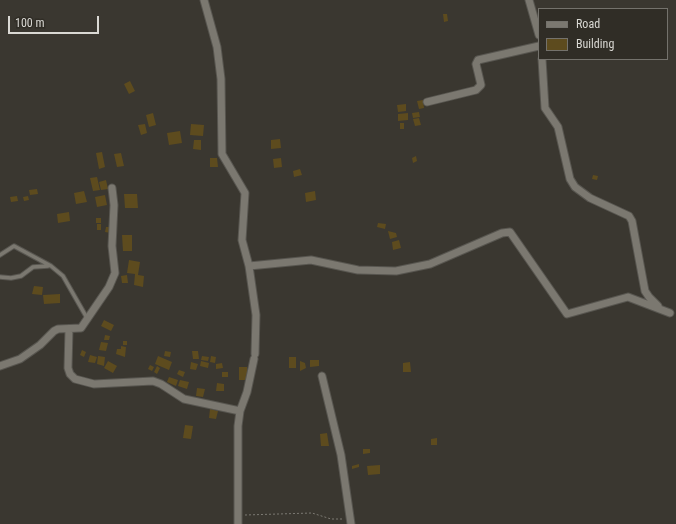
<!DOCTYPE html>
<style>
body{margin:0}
#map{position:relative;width:676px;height:524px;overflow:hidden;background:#3a3730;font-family:"Roboto Condensed",sans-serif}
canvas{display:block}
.legend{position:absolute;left:538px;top:8px;width:130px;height:52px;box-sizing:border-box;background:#302d26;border:1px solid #74726c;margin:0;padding:5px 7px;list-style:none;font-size:12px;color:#dad9d4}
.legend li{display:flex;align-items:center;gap:8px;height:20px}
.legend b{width:20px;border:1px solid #74726c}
.scale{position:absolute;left:8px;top:16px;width:91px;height:18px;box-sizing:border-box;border:2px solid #dad9d4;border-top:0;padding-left:5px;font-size:12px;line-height:14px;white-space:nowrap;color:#dad9d4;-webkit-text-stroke:3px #302d26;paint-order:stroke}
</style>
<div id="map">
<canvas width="676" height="524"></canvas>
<ul class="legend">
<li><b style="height:5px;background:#7b7870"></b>Road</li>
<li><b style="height:11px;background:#5d4b1e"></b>Building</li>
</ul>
<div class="scale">100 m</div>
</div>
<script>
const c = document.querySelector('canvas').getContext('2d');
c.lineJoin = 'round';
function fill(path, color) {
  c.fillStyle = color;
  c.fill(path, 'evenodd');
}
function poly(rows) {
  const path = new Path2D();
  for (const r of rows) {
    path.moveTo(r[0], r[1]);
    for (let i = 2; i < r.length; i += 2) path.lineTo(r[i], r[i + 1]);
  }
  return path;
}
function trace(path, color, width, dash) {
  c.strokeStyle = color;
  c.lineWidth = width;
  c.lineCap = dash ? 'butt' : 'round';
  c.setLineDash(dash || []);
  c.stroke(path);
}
const building = poly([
 [443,14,447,14,448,21,444,22],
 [130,81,135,91,129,94,124,84],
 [423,100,424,108,419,109,417,101],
 [406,104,406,111,398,112,397,105],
 [419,112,420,117,413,118,412,113],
 [153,113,156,125,149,127,146,115],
 [408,113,408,120,398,121,398,114],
 [419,118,421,125,415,126,413,119],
 [400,123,404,123,404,129,400,129],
 [145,124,147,133,141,135,138,125],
 [191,124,204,125,203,136,190,135],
 [180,131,182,143,169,145,167,133],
 [280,139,281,148,271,149,271,140],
 [194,140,201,140,201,150,193,149],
 [102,152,105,167,99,169,96,153],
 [121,153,124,166,117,167,114,154],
 [416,156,417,161,413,163,412,158],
 [210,158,217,158,218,167,210,167],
 [281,158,282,167,274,168,273,159],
 [300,169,302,175,294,177,293,171],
 [593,175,598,176,597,180,592,179],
 [97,177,100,190,93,191,90,178],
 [106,180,108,189,101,190,99,182],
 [37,189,38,194,30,195,29,190],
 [84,191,87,202,76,204,74,193],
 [315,191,316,200,306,202,305,193],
 [124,194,137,194,138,208,125,208],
 [105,195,107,205,97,207,95,197],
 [17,196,18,201,11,202,10,197],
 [28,196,29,200,24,201,23,197],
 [69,212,70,221,58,223,57,214],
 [96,218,101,218,101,223,96,223],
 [378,223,386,224,385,229,377,227],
 [97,224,101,224,101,230,97,230],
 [106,227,111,227,111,233,105,232],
 [388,231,396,233,397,237,390,239],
 [122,235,132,235,132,251,123,251],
 [399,240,401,248,393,250,392,242],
 [129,260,140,262,138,275,144,276,143,287,134,285,135,274,127,273],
 [127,275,128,283,122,283,121,276],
 [34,286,43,287,42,295,32,294],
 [60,294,60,303,44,304,43,295],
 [104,320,114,325,111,331,101,326],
 [105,335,110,336,109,340,104,340],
 [123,341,127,341,127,345,123,345],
 [101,342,108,343,106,351,99,350],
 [121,346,126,347,125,357,116,354,117,349,121,349],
 [82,350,86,352,84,357,80,355],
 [165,351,171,352,170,357,164,356],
 [192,351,198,351,199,359,193,359],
 [90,355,97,357,95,363,88,362],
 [98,356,105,357,104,366,97,364],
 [158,356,172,362,169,370,155,364],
 [202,356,209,357,208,361,201,360],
 [211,356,216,357,215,363,210,362],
 [289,357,296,357,296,368,289,368],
 [310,360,319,360,319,366,310,367],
 [108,361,117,366,113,373,104,368],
 [201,361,209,363,208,368,200,366],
 [300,361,305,363,306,368,300,371],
 [191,362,198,364,196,370,190,369],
 [410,362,411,372,403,372,403,363],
 [222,363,223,368,216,369,216,364],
 [150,365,154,367,152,371,148,369],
 [157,366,160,368,157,374,154,372],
 [239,367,247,367,247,380,239,380],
 [179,370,185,372,183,377,177,374],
 [222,372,228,372,228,377,222,377],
 [169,377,178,380,176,386,167,382],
 [180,380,189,382,187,389,178,386],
 [217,383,224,384,224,391,216,391],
 [197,388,205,389,203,397,196,396],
 [210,409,218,411,216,419,209,418],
 [185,425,193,426,191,439,183,438],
 [327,433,329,446,321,446,320,434],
 [437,438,437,445,431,445,431,439],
 [363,449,370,449,370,453,363,454],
 [359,464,359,467,352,469,352,466],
 [380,465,380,474,368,475,367,466]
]);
const path = poly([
 [245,515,312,513,331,519,343,519]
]);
const lane = poly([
 [0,255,14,246,51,266,63,276,87,318],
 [0,277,11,278,21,276,33,267,48,266]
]);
const street = poly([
 [204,0,217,47,221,79,222,154,245,193,242,240,249,266,256,315,255,354],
 [529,0,539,35],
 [542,59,545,108,558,127,570,179,575,187,590,198,629,216,632,221,645,291,649,297,658,306],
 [427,102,476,90,481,85,476,64,478,60,539,46],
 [249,266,311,260,358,270,396,271,430,264,502,233,510,232,567,314,628,297,670,313],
 [69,329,68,368,70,374,75,379,94,384,153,381,161,384,184,399,240,411],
 [0,366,20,359,40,345,54,331,58,329,81,328,109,287,115,273,112,246,114,205,112,188],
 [322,376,341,455,351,524],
 [238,524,238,426,240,411,247,392,254,359]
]);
fill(building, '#5d4b1e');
trace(lane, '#585650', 5.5);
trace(street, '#585650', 9);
trace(path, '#7c7a73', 1, [2, 2]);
trace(lane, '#7b7870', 3.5);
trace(street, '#7b7870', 7);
</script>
